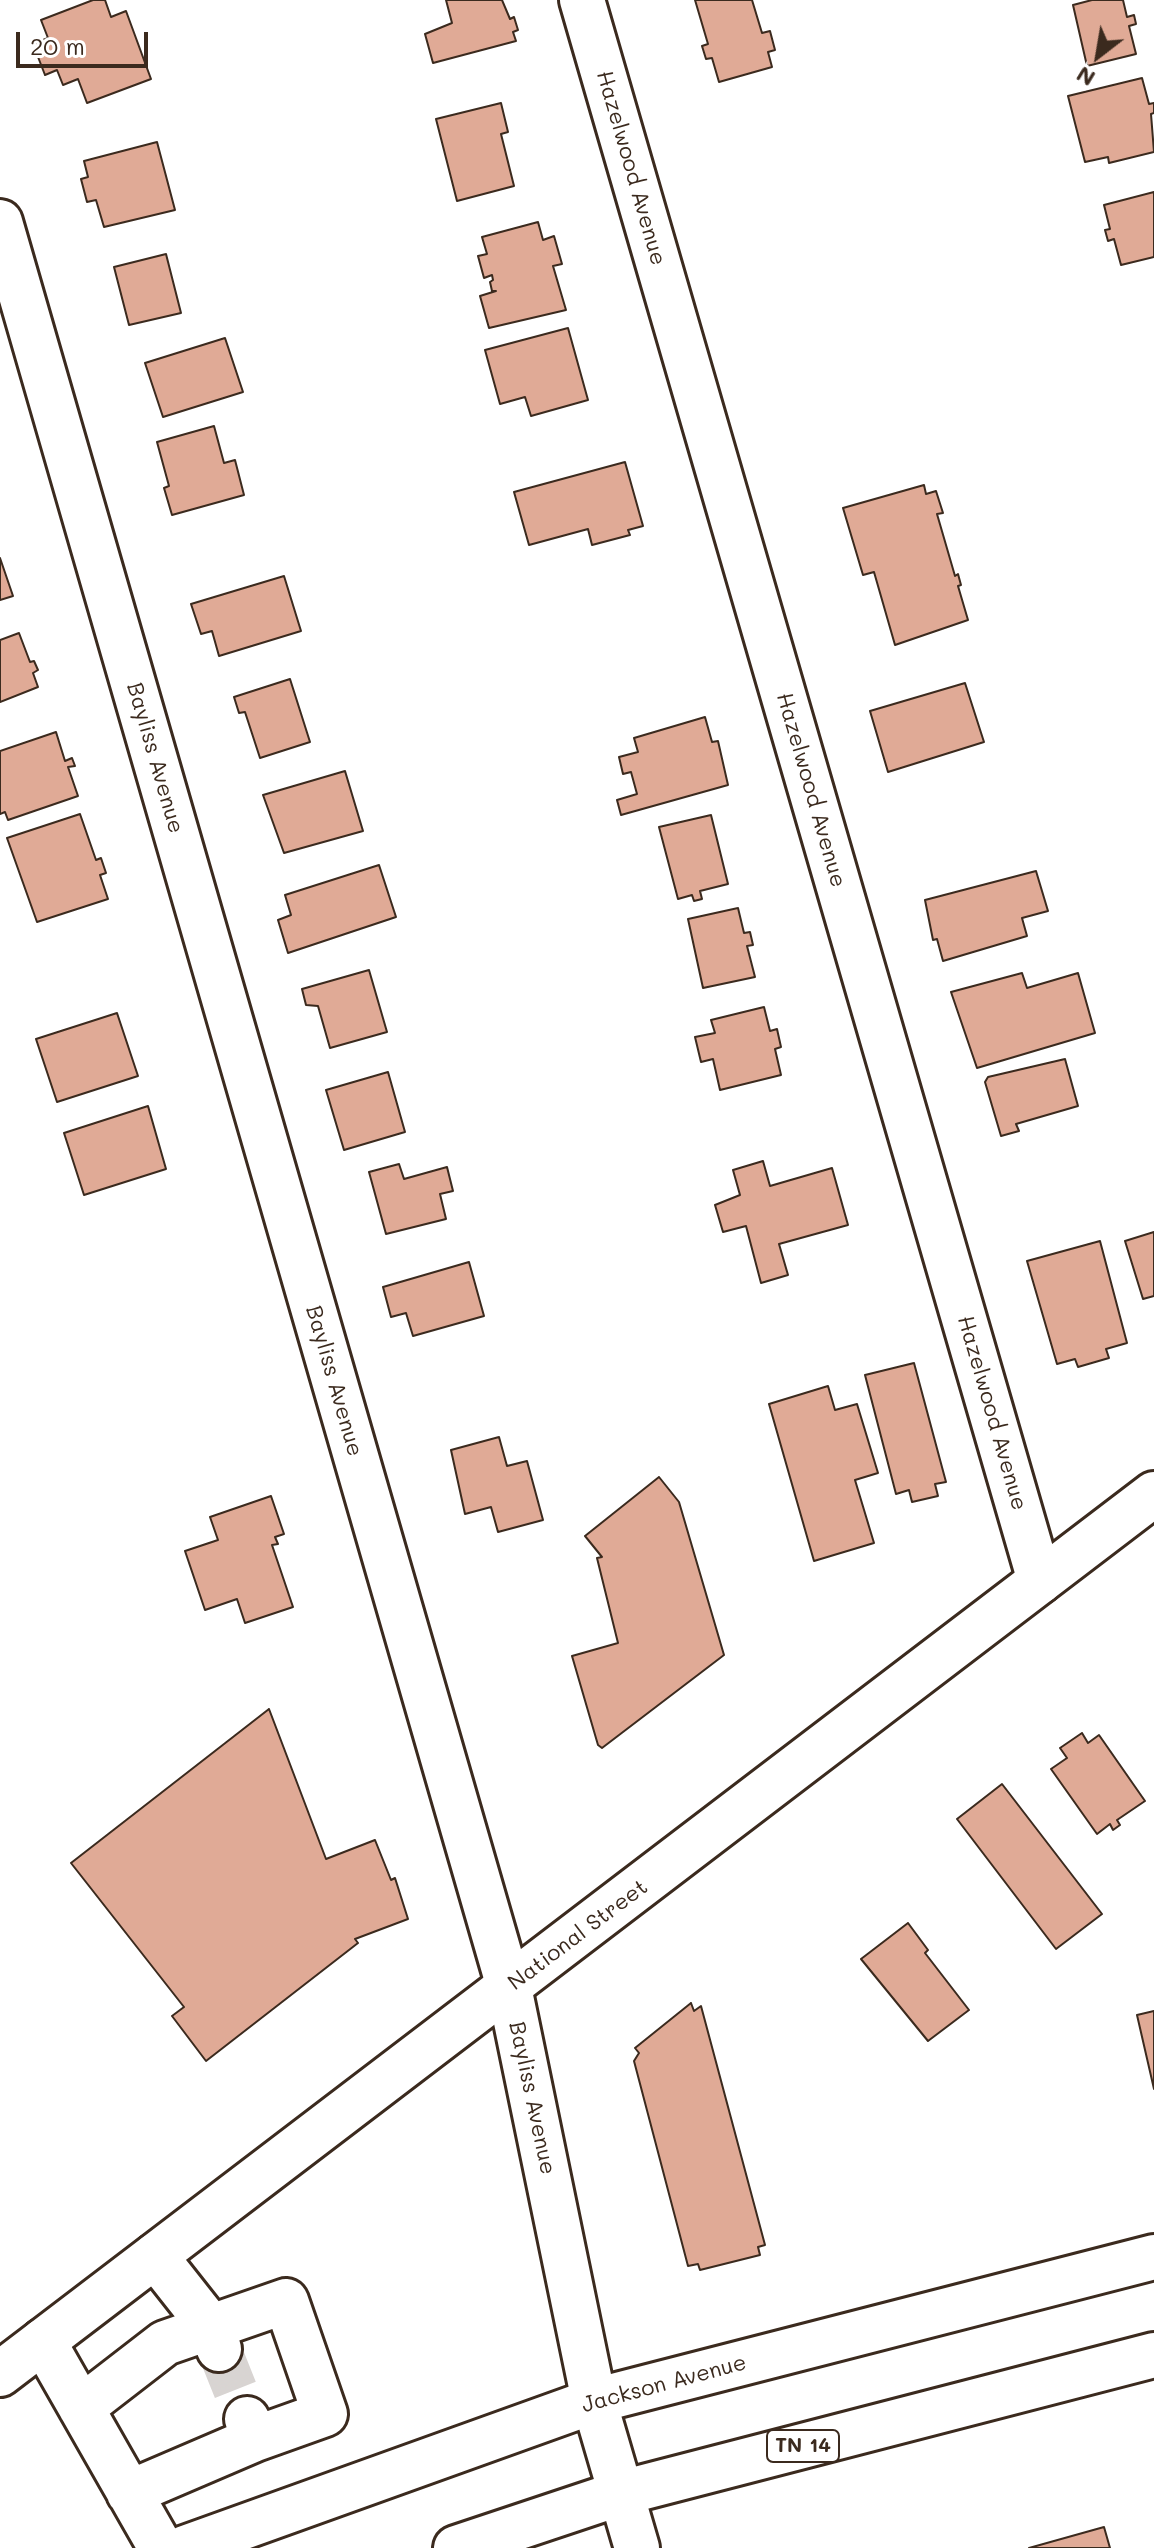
<!DOCTYPE html>
<style>
body{margin:0}
#map{position:relative;width:1154px;height:2548px;overflow:hidden;background:#fff;font-family:Mali,sans-serif}
canvas{display:block}
.north{position:absolute;left:1058px;top:16px;width:80px;height:80px;-webkit-text-stroke:6px #fff;paint-order:stroke;rotate:211deg;font-size:22px;font-weight:700;line-height:32px;text-align:center;color:#3b2a1e}
.north::after{content:'';display:block;margin:auto;width:28px;height:36px;background:#3b2a1e;clip-path:polygon(50% 0,100% 100%,50% 72%,0 100%)}
.scale{position:absolute;left:16px;top:32px;width:132px;height:36px;box-sizing:border-box;border:4px solid #3b2a1e;border-top:0;padding-left:10px;font-size:24px;line-height:28px;white-space:nowrap;color:#3b2a1e;-webkit-text-stroke:6px #fff;paint-order:stroke}
</style>
<div id="map">
<canvas width="1154" height="2548"></canvas>
<div class="north">N</div>
<div class="scale">20 m</div>
</div>
<script>
const c = document.querySelector('canvas').getContext('2d');
c.lineJoin = 'round';
function fill(path, color) {
  c.fillStyle = color;
  c.fill(path, 'evenodd');
}
function poly(rows) {
  const path = new Path2D();
  for (const r of rows) {
    path.moveTo(r[0], r[1]);
    for (let i = 2; i < r.length; i += 2) path.lineTo(r[i], r[i + 1]);
  }
  return path;
}
function trace(path, color, width, dash) {
  c.strokeStyle = color;
  c.lineWidth = width;
  c.lineCap = dash ? 'butt' : 'round';
  c.setLineDash(dash || []);
  c.stroke(path);
}
function label(font, color, halo, rows, align = 'center') {
  c.font = font + ' Mali,sans-serif';
  c.lineWidth = 7;
  c.setLineDash([]);
  c.textBaseline = 'middle';
  c.strokeStyle = halo;
  c.fillStyle = color;
  for (const [text, x, y, turn = 0] of rows) {
    c.save();
    c.translate(x, y);
    c.rotate((+turn || 0) * Math.PI / 180);
    c.textAlign = isNaN(turn) ? turn : align;
    if (halo) c.strokeText(text, 0, 0);
    c.fillText(text, 0, 0);
    c.restore();
  }
}
const building = poly([
 [93,0,105,0,111,17,126,11,151,79,87,103,78,79,63,85,57,70,45,75,33,44,48,38,41,20,93,0],
 [446,0,502,0,510,19,514,17,518,30,513,32,516,41,433,63,425,34,452,23,446,0],
 [695,0,752,0,762,33,770,31,775,50,768,52,772,67,719,82,712,58,706,59,702,46,708,44,695,0],
 [1092,0,1123,0,1127,17,1134,15,1136,24,1129,26,1136,54,1087,66,1073,5,1092,0],
 [1142,78,1149,104,1154,103,1154,113,1151,114,1154,152,1109,163,1108,157,1085,162,1068,96,1142,78],
 [501,103,508,132,501,134,514,186,457,201,436,119,501,103],
 [157,142,175,210,104,227,96,200,87,202,81,179,88,177,84,161,157,142],
 [1154,192,1154,257,1121,265,1114,239,1108,241,1105,230,1110,229,1104,205,1154,192],
 [538,222,543,240,554,236,562,264,553,266,566,310,489,328,480,296,496,291,492,291,490,282,493,280,492,275,484,278,478,256,487,254,482,237,538,222],
 [166,254,181,313,129,325,114,267,166,254],
 [568,328,588,400,531,416,525,397,500,404,485,350,568,328],
 [225,338,243,392,163,417,145,363,225,338],
 [214,426,224,463,235,460,244,495,172,515,164,488,169,486,157,442,214,426],
 [625,462,643,526,628,530,630,535,592,545,588,529,529,545,514,492,625,462],
 [924,485,926,494,936,491,943,513,937,514,955,576,958,574,961,585,958,586,968,620,895,645,874,572,863,575,843,508,924,485],
 [0,558,13,596,0,600,0,558],
 [284,576,301,631,219,656,212,631,201,634,191,604,284,576],
 [19,633,30,662,34,661,38,670,33,673,38,687,0,702,0,640,19,633],
 [290,679,310,742,260,758,245,712,239,713,234,697,290,679],
 [965,683,984,742,888,772,870,711,965,683],
 [705,717,712,742,718,741,728,785,621,815,617,800,637,794,631,772,623,774,619,757,638,752,634,738,705,717],
 [56,732,65,761,72,758,75,766,68,767,78,796,8,820,5,812,0,814,0,751,56,732],
 [345,771,363,831,284,853,263,795,345,771],
 [80,814,96,860,101,858,106,873,100,875,108,899,37,922,7,838,80,814],
 [711,815,728,884,700,891,702,899,694,901,692,895,678,899,659,827,711,815],
 [379,865,396,917,288,953,278,920,291,915,285,895,379,865],
 [1036,871,1048,911,1022,918,1027,936,943,961,937,939,933,940,925,900,1036,871],
 [738,908,744,933,750,932,753,945,747,946,755,977,703,988,688,919,738,908],
 [369,970,387,1032,330,1048,318,1006,306,1005,302,989,369,970],
 [1022,973,1027,988,1078,973,1095,1033,977,1068,951,992,1022,973],
 [764,1007,770,1031,777,1029,781,1047,775,1049,781,1075,720,1090,713,1059,701,1062,695,1037,715,1033,711,1020,764,1007],
 [117,1013,138,1076,57,1102,36,1039,117,1013],
 [1065,1059,1078,1106,1016,1124,1019,1131,1001,1136,985,1082,988,1077,1065,1059],
 [388,1072,405,1132,344,1150,326,1090,388,1072],
 [148,1106,166,1169,84,1195,64,1133,148,1106],
 [763,1161,770,1186,832,1168,848,1225,779,1244,788,1275,761,1283,746,1226,723,1232,715,1205,740,1195,733,1170,763,1161],
 [399,1164,404,1179,447,1167,453,1191,440,1194,446,1219,386,1234,369,1172,399,1164],
 [1154,1232,1154,1296,1143,1299,1125,1241,1154,1232],
 [1100,1241,1127,1343,1106,1349,1109,1358,1078,1367,1075,1359,1057,1364,1027,1261,1100,1241],
 [469,1262,484,1316,413,1336,406,1313,391,1317,383,1287,469,1262],
 [914,1363,946,1482,935,1484,938,1496,912,1502,909,1490,896,1494,865,1375,914,1363],
 [828,1386,835,1410,857,1404,878,1473,855,1480,874,1543,814,1561,769,1404,828,1386],
 [499,1437,507,1466,527,1461,543,1520,498,1532,491,1507,465,1514,451,1450,499,1437],
 [659,1477,679,1502,724,1655,602,1748,598,1745,572,1656,618,1643,597,1558,602,1557,585,1536,659,1477],
 [271,1496,284,1534,275,1537,278,1544,272,1545,293,1607,245,1623,237,1599,205,1610,185,1551,218,1540,210,1517,271,1496],
 [269,1709,326,1859,375,1840,391,1880,395,1878,408,1919,355,1939,358,1943,206,2061,172,2016,184,2007,71,1863,269,1709],
 [1082,1733,1088,1743,1099,1735,1145,1801,1117,1820,1120,1825,1113,1830,1110,1824,1097,1834,1051,1769,1067,1758,1060,1748,1082,1733],
 [1002,1784,1102,1914,1056,1949,957,1819,1002,1784],
 [908,1923,928,1950,925,1953,969,2010,928,2041,861,1959,908,1923],
 [691,2003,694,2011,701,2006,765,2245,758,2247,760,2255,700,2270,698,2264,688,2266,634,2061,639,2053,635,2048,691,2003],
 [1154,2011,1154,2089,1137,2015,1154,2011],
 [1104,2527,1110,2548,1029,2548,1104,2527]
]);
const minorTunnel = poly([
 [219,2349,247,2419]
]);
const minor = poly([
 [582,0,1040,1581],
 [0,222,509,1987,594,2401,637,2548],
 [155,2256,211,2327,219,2349],
 [43,2341,161,2548],
 [81,2408,165,2343,286,2301,325,2414,255,2439],
 [129,2493,255,2439,247,2419]
]);
const major = poly([
 [0,2374,1154,1494],
 [185,2548,594,2401,1154,2257],
 [456,2548,621,2493,1154,2355]
]);
const shields = [
 [803,2446,72]
];
const shieldNames = [
 ["TN 14",803,2446]
];
const streetNames = [
 ["Hazelwood Avenue",631,168,74],
 ["Bayliss Avenue",155,758,74],
 ["Hazelwood Avenue",811,790,74],
 ["Bayliss Avenue",334,1381,74],
 ["Hazelwood Avenue",992,1413,74],
 ["National Street",578,1935,-37],
 ["Bayliss Avenue",532,2098,78],
 ["Jackson Avenue",664,2384,-15]
];
fill(building, '#e0aa96');
trace(building, '#3b2a1e', 2);
trace(minorTunnel, '#d8d4d2', 44, [44, 22]);
trace(minor, '#3b2a1e', 50);
trace(major, '#3b2a1e', 50);
trace(minor, '#fff', 44);
trace(major, '#fff', 44);
for (const [x, y, w] of shields) {
  const box = new Path2D();
  box.roundRect(x - w / 2, y - 16, w, 32, 6);
  c.fillStyle = '#fff';
  c.fill(box);
  trace(box, '#3b2a1e', 2);
}
label('bold 20px', '#3b2a1e', null, shieldNames);
label('22px', '#3b2a1e', '#fff', streetNames);
</script>
